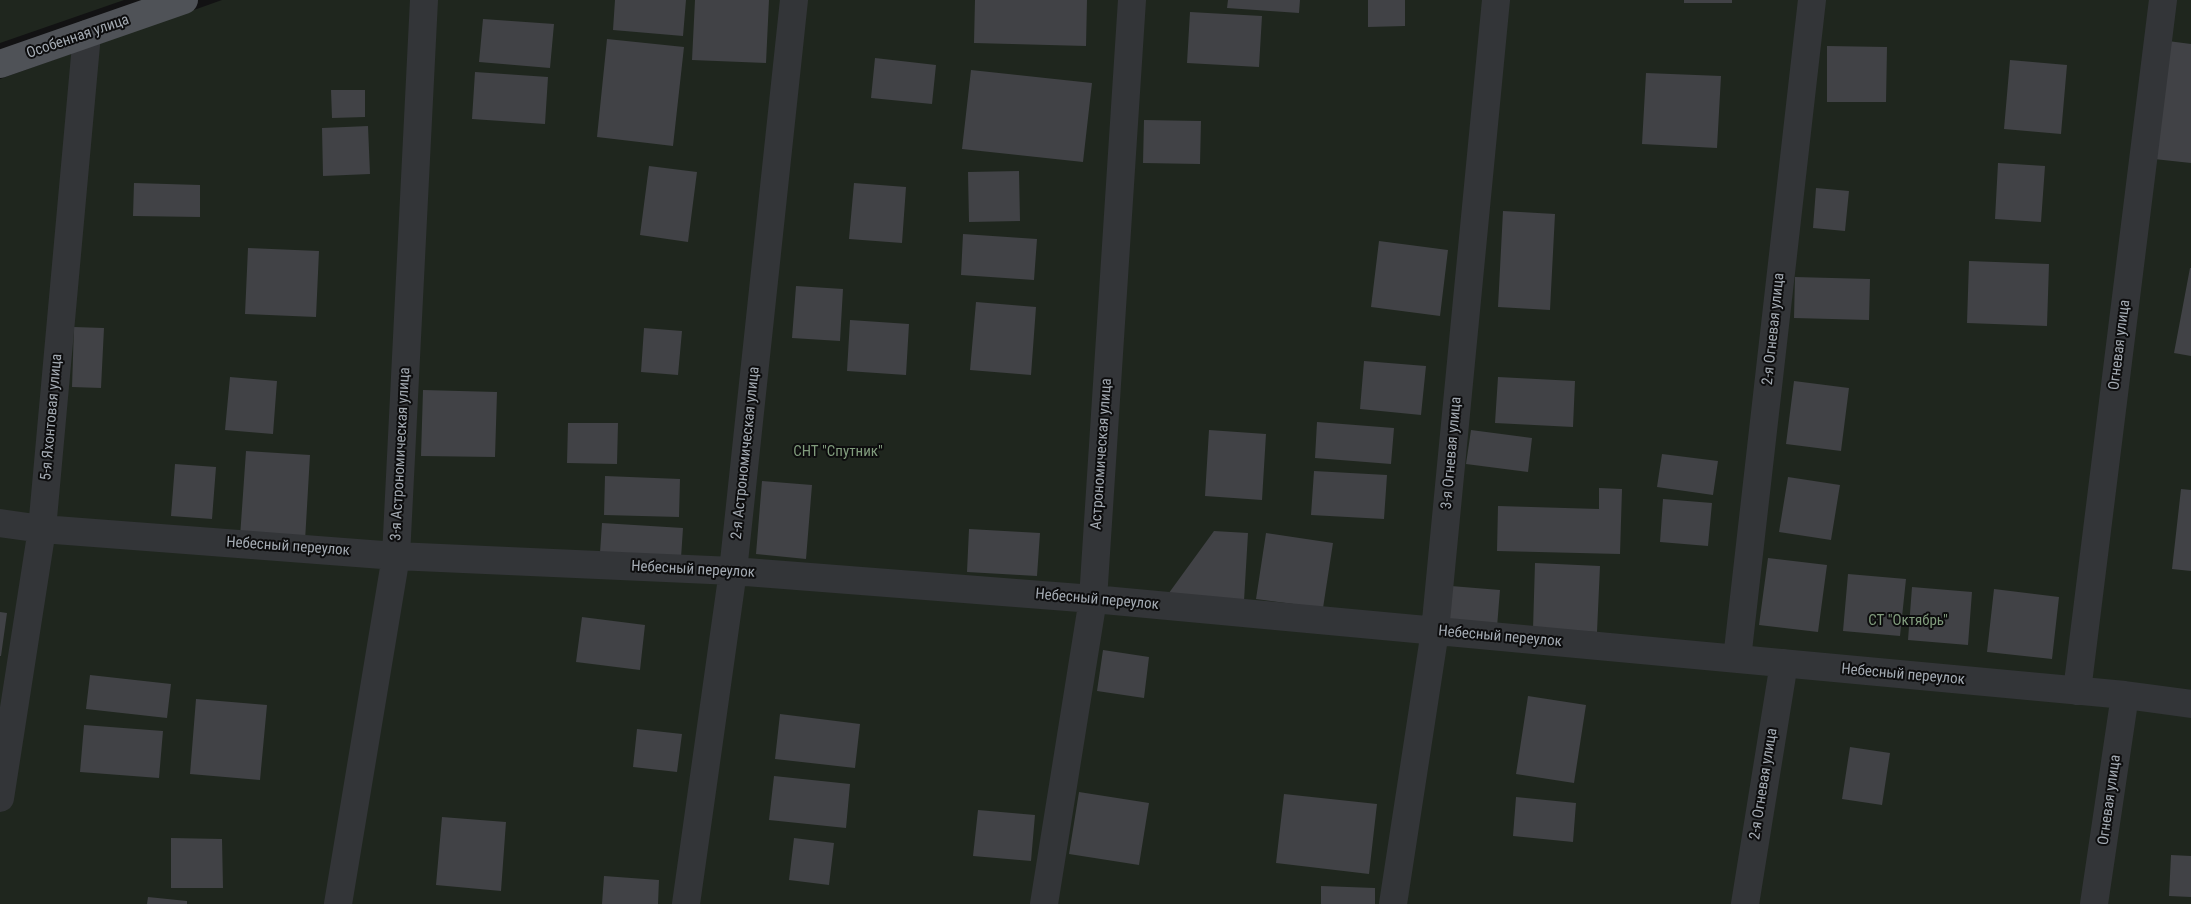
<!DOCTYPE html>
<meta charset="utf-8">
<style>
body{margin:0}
canvas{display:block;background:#121213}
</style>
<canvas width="2191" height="904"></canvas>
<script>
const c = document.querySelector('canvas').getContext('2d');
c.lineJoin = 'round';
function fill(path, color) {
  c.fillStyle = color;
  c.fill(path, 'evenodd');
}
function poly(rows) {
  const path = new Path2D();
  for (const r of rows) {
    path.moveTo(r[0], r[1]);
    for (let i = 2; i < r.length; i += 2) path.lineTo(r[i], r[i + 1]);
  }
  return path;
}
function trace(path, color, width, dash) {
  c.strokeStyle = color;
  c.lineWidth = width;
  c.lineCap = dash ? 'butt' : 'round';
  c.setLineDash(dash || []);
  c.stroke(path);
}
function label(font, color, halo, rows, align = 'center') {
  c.font = font + ' "Roboto Condensed",sans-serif';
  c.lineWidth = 4;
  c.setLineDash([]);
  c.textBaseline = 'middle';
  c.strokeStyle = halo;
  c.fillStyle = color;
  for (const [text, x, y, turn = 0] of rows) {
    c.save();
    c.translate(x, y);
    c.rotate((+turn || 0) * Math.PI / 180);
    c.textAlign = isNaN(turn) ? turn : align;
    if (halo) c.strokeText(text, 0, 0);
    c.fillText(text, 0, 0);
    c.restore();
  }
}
const green = poly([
 [0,0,124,0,0,43],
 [222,0,2191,0,2191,904,0,904,0,79]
]);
const building = poly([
 [615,0,686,0,683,36,613,30],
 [695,0,769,0,766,63,692,60],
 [975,0,1087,0,1086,46,974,43],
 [1228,0,1300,0,1299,13,1227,8],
 [1368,0,1405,0,1405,26,1368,27],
 [1684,0,1732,0,1732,3,1684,3],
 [1190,12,1262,16,1259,67,1187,63],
 [483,19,554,24,550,68,479,62],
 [607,39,684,47,673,146,597,137],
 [2168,41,2191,44,2191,163,2154,159],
 [1827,46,1887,47,1886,102,1827,102],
 [875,58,936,65,932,104,871,98],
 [2010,60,2067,65,2061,134,2004,129],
 [971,70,1092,83,1083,162,962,149],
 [475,72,548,77,545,124,472,119],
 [1646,73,1721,76,1717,148,1642,144],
 [331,90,365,90,365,117,332,118],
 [1144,120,1201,121,1200,164,1143,163],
 [368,126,370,174,323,176,322,128],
 [1998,163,2045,166,2041,222,1995,219],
 [649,166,697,172,688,242,640,235],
 [1019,171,1020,221,969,222,968,172],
 [134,183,200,185,200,217,133,216],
 [854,183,906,187,902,243,849,239],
 [1816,188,1849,191,1845,231,1813,228],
 [1503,211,1555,214,1550,310,1498,307],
 [963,234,1037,239,1034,280,961,275],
 [1379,241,1448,250,1440,316,1371,307],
 [248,248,319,251,316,317,245,314],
 [1969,261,2049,264,2047,326,1967,323],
 [2190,268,2191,268,2191,356,2174,353],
 [1795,277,1870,279,1869,320,1794,318],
 [796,286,843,289,840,341,792,338],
 [976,302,1036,307,1031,375,970,370],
 [850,320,909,324,906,375,847,371],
 [74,327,104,328,101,388,72,387],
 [644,328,682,331,678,375,641,372],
 [1364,361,1426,366,1421,415,1360,409],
 [230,377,277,381,273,434,225,430],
 [1498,377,1575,381,1573,427,1495,423],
 [1794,381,1849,388,1841,451,1786,444],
 [423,390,497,392,495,457,421,456],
 [1317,422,1394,428,1391,464,1315,458],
 [568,423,618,423,617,464,567,463],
 [1209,430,1266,434,1262,500,1205,496],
 [1471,430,1532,438,1528,472,1466,464],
 [246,451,310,455,305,541,240,537],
 [1662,454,1718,461,1713,495,1657,487],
 [175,464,216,467,212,519,171,516],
 [1314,471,1387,475,1384,519,1311,515],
 [605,476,680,479,679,517,604,515],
 [1788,477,1840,485,1831,540,1779,532],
 [762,481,812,485,806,559,756,554],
 [1599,488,1622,489,1620,554,1497,551,1498,506,1599,509],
 [2181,489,2191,490,2191,571,2172,569],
 [1663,499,1712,503,1708,546,1660,542],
 [602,523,683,528,681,558,600,553],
 [969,529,1040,533,1037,576,967,572],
 [1214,531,1248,533,1244,601,1166,597],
 [1266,533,1333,543,1323,608,1256,599],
 [1768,558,1827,565,1818,632,1759,625],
 [1535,563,1600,566,1597,632,1533,629],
 [1848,574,1906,579,1900,636,1843,631],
 [1451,586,1500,590,1497,627,1448,623],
 [1912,587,1972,592,1968,645,1908,640],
 [1994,589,2059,597,2052,659,1987,652],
 [0,612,7,613,1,656,0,656],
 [582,617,645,625,640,670,576,662],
 [1103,650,1149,657,1144,698,1097,691],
 [90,675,171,684,167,718,86,709],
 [1528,696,1586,705,1574,783,1516,774],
 [196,699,267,705,260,780,190,774],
 [780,714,860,724,855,768,775,759],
 [84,725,163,731,159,778,80,772],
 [637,729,682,734,677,772,633,767],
 [1850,747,1890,753,1882,805,1842,799],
 [774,776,850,784,846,828,769,820],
 [1079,792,1149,803,1139,865,1069,854],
 [1284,794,1377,804,1369,874,1276,863],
 [1516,797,1576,803,1573,842,1513,836],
 [978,810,1035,815,1031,861,973,856],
 [442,817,506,822,501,891,436,885],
 [171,838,222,839,223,888,171,888],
 [794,838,834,843,829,885,789,880],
 [2171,855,2191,856,2191,897,2169,896],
 [604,876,659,880,658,904,602,904],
 [1321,886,1375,888,1375,904,1321,904],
 [148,897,187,901,187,904,147,904]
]);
const minor = poly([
 [0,523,42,529,396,556,733,571,1093,599,2125,695,2191,704],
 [1737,659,1812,0],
 [2077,691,2163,0],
 [0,798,42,529,87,34],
 [338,904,396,556,424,0],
 [686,904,733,571,794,0],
 [1044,904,1093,599,1132,0],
 [1393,904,1435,631,1496,0],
 [1745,904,1784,663],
 [2094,904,2125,695]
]);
const major = poly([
 [0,64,184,0]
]);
const streetNames = [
 ["Особенная улица",78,37,-19],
 ["2-я Огневая улица",1774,329,-84],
 ["Огневая улица",2120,345,-83],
 ["5-я Яхонтовая улица",52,417,-85],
 ["2-я Астрономическая улица",746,453,-84],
 ["3-я Огневая улица",1452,453,-85],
 ["3-я Астрономическая улица",401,454,-87],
 ["Астрономическая улица",1102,454,-86],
 ["Небесный переулок",288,547,4],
 ["Небесный переулок",693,570,3],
 ["Небесный переулок",1097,600,5],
 ["Небесный переулок",1500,637,5],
 ["Небесный переулок",1903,675,5],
 ["2-я Огневая улица",1764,784,-81],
 ["Огневая улица",2110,800,-82]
];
const parkNames = [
 ["СНТ \"Спутник\"",838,452],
 ["СТ \"Октябрь\"",1908,621]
];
fill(green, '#1f261e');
fill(building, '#414246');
trace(minor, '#333538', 28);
trace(major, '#4f5257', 28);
label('15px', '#a4abb3', '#0d0d0e', streetNames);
label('15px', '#819c7d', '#0d0d0e', parkNames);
</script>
